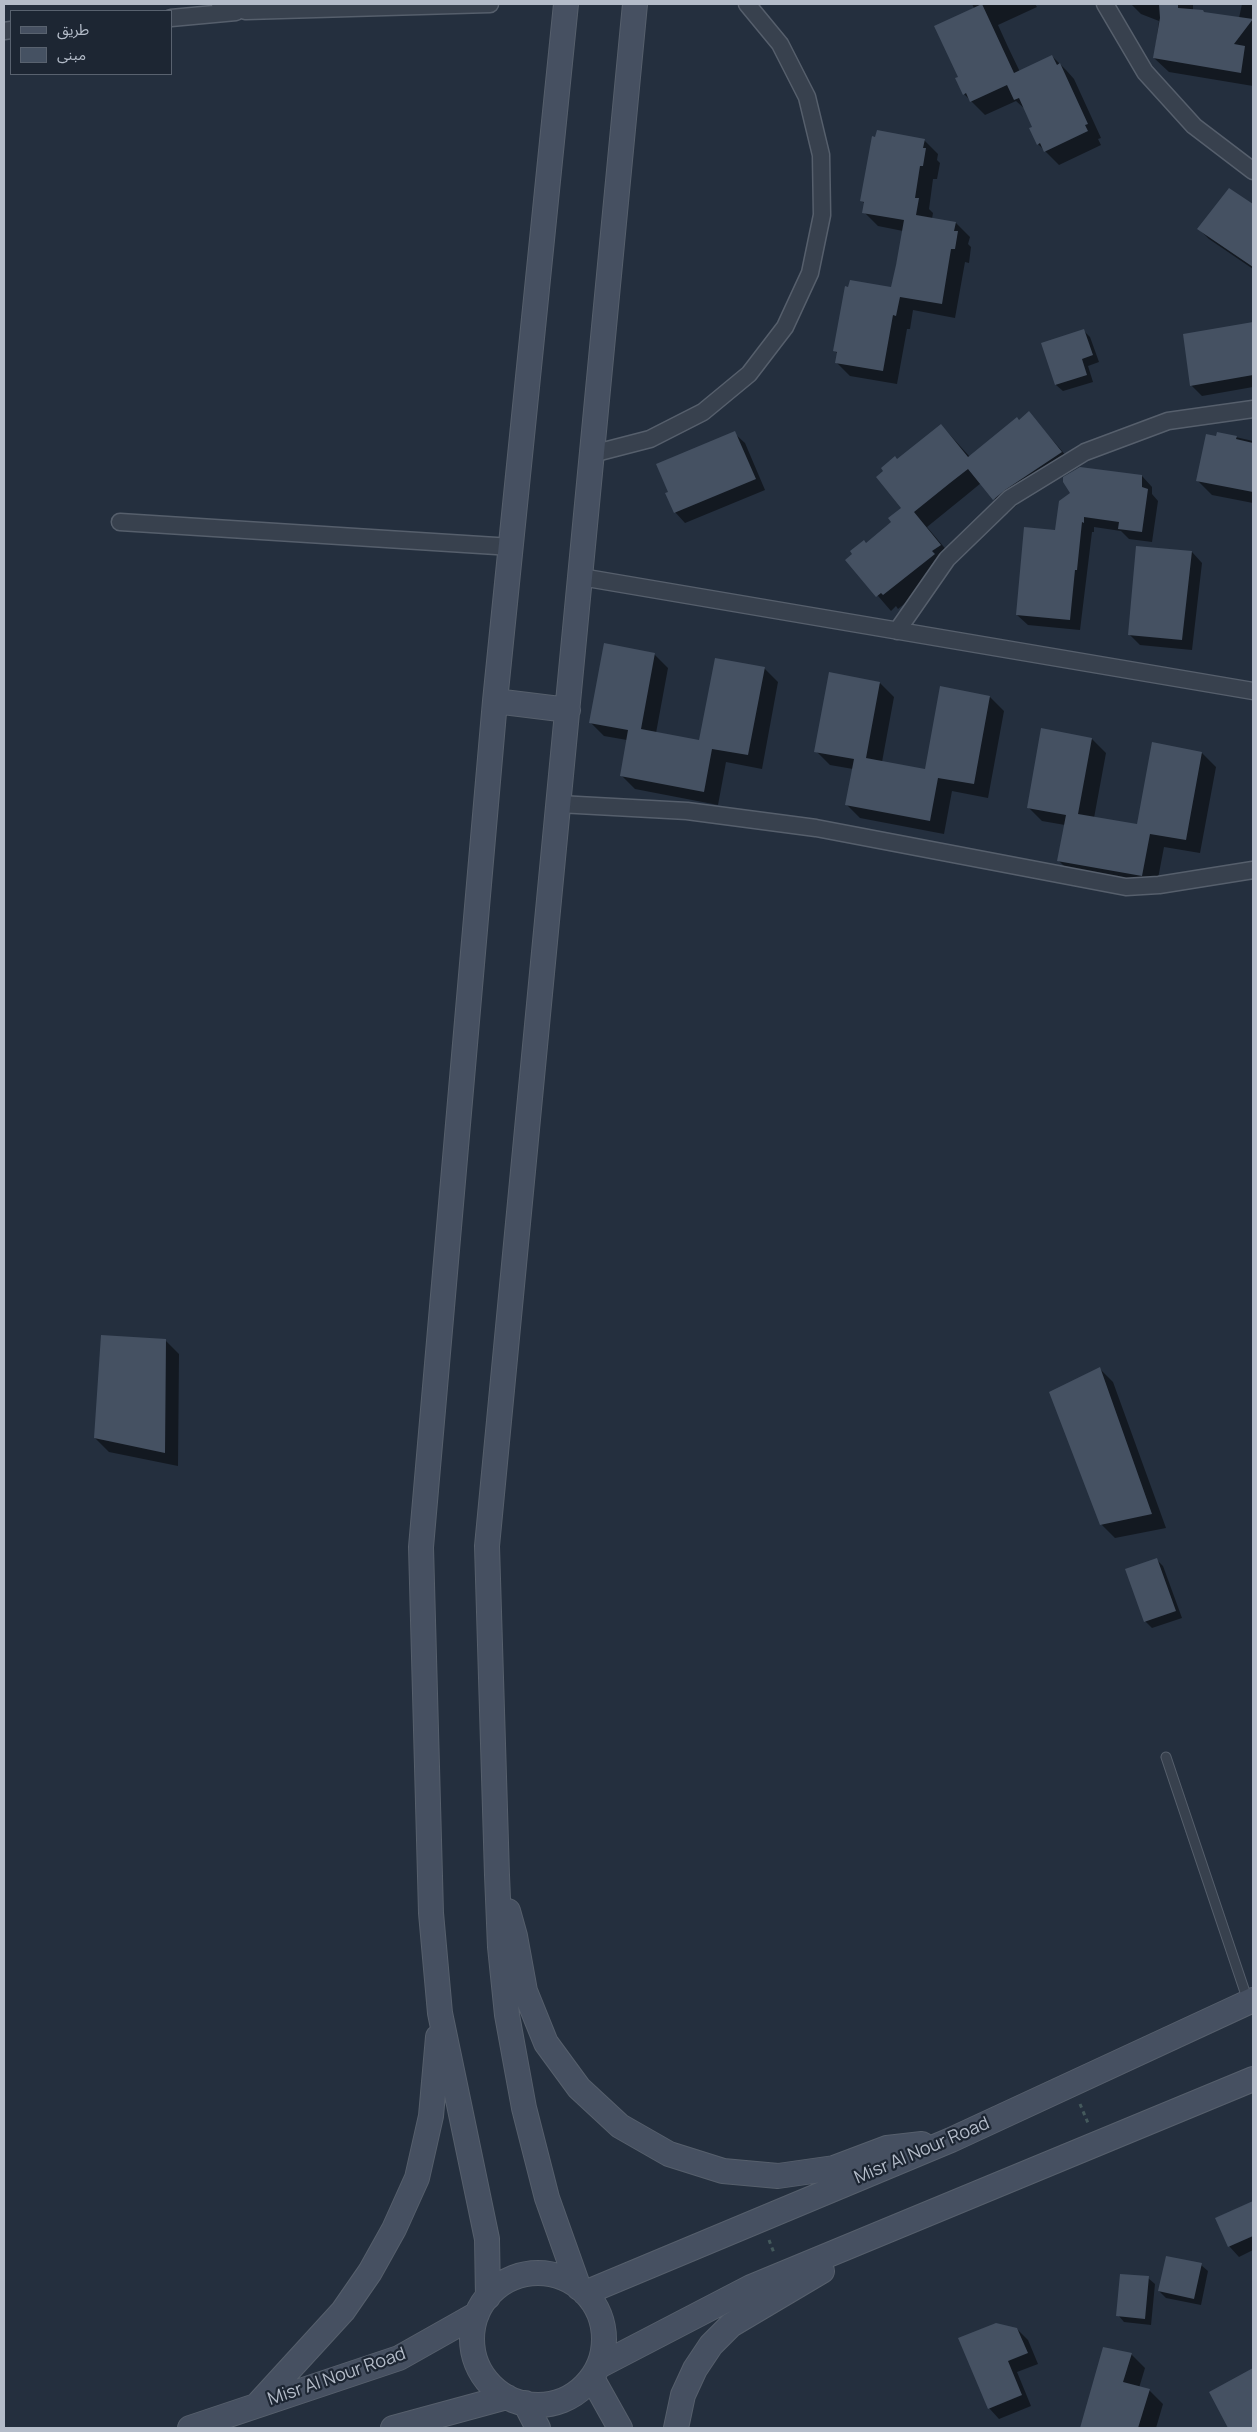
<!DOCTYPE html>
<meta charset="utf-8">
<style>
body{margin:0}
#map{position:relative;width:1257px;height:2432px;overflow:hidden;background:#242f3e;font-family:Manrope,"Noto Sans Arabic",sans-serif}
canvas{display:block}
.frame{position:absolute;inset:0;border:5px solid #b4bcc9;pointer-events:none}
.legend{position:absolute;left:10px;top:10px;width:162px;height:65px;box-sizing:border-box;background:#1d2633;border:1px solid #59626f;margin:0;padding:6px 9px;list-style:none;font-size:15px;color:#b4bcc9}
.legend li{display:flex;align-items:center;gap:10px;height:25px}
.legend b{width:25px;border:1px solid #59626f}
</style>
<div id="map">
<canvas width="1257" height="2432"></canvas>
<div class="frame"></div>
<ul class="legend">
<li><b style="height:6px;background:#465061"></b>طريق</li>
<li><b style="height:14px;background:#455162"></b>مبنى</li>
</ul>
</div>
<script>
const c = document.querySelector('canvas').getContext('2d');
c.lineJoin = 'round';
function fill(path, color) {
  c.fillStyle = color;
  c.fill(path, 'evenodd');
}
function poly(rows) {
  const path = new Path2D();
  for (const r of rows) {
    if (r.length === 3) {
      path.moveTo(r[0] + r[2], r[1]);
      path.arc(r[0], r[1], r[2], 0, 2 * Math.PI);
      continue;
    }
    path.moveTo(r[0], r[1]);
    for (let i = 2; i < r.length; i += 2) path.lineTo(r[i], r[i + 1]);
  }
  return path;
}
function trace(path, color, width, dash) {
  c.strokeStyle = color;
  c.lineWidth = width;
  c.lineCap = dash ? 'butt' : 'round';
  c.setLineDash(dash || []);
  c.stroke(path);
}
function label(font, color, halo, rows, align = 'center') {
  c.font = font + ' Manrope,sans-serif';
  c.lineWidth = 4.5;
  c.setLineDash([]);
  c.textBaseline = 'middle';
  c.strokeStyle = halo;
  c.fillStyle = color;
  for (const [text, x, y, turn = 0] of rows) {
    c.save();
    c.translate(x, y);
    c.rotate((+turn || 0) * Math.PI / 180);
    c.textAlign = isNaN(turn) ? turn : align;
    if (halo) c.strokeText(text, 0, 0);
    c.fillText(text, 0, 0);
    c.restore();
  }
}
const shadow = poly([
 [972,4,1035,4,1037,7,998,25,1008,47,1020,72,1052,56,1066,70,1074,79,1101,138,1098,139,1101,145,1059,165,1038,144,1034,127,1026,110,1016,101,985,115,964,94,960,77,974,8],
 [1131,4,1193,4,1193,11,1239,18,1242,4,1253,4,1253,86,1169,72,1154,58,1159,21,1141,14],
 [924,140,938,154,937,160,940,163,937,179,933,179,929,209,933,213,932,219,956,223,970,237,968,244,971,247,969,263,965,262,955,318,913,310,910,329,907,329,897,384,850,376,836,362,838,354,835,351,892,289,903,231,878,226,864,212,865,204,862,201],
 [1229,189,1253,206,1253,269,1209,239,1199,229],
 [1253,323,1253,387,1202,396,1191,385,1185,335],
 [1083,330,1090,337,1099,362,1088,366,1093,382,1063,391,1056,385,1043,344],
 [1029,413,1075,466,1019,503,1008,513,981,483,964,497,927,527,954,559,948,569,898,609,896,606,891,611,847,560,893,522,903,508,898,461,941,425,970,457],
 [734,433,745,443,765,490,685,523,675,512],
 [1218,433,1253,441,1253,503,1212,495,1198,481],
 [1142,476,1152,487,1152,494,1158,501,1152,542,1129,539,1121,531,1094,527,1094,532,1092,532,1080,630,1028,625,1017,615,1056,531],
 [1137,547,1192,552,1202,563,1192,650,1140,645,1129,634],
 [654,654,668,668,656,733,700,741,764,668,778,682,762,769,726,762,718,805,635,789,621,775,627,740,604,736,590,722],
 [880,683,894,697,882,762,926,770,941,688,990,697,1004,711,988,798,952,791,944,834,860,818,846,804,853,769,830,765,816,751],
 [1092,739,1106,753,1094,818,1138,826,1202,753,1216,767,1200,853,1164,847,1156,889,1072,874,1058,860,1065,825,1042,821,1028,807],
 [165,1340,179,1354,178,1466,109,1452,95,1438],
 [1099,1368,1113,1382,1166,1528,1115,1538,1101,1524],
 [1156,1559,1163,1566,1182,1618,1152,1628,1145,1621],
 [1253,2202,1253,2250,1239,2257,1229,2246,1216,2218],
 [1201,2265,1208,2271,1201,2305,1166,2298,1159,2291],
 [1148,2278,1155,2284,1151,2325,1124,2322,1118,2315],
 [1017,2329,1028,2340,1038,2364,1017,2372,1031,2406,999,2419,989,2408],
 [1104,2348,1131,2354,1145,2368,1139,2388,1149,2390,1163,2404,1156,2428,1081,2428],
 [1253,2369,1253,2428,1230,2428,1210,2392]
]);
const building = poly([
 [982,4,1014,73,1052,55,1057,65,1060,63,1088,124,1085,125,1088,131,1044,152,1040,143,1037,145,1029,128,1032,127,1019,98,1014,100,1007,85,970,102,966,93,963,95,955,78,958,77,934,26],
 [1159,4,1178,4,1178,8,1203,10,1204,12,1253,19,1234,44,1245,46,1241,73,1153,58,1160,18],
 [877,130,925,139,923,148,926,148,923,166,920,166,915,198,919,198,916,215,956,222,954,231,958,231,955,249,951,249,942,304,900,297,896,316,893,315,883,371,835,363,837,352,833,351,845,286,848,287,850,280,891,287,896,265,904,220,862,213,864,202,860,201,872,136,875,137],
 [1229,188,1253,204,1253,267,1197,229],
 [1253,322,1253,375,1190,386,1183,334],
 [1084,329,1093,355,1082,359,1087,375,1055,385,1041,343],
 [1029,411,1062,452,1005,490,993,500,968,469,950,483,914,512,941,545,932,551,935,554,883,595,881,593,876,597,845,560,852,554,850,551,864,540,866,543,891,522,888,518,901,508,876,477,883,471,881,468,895,456,897,459,941,424,968,457,1017,417,1019,420],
 [735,431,756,479,674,513,665,493,668,492,656,464],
 [1217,432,1237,436,1236,439,1253,443,1253,492,1196,481,1206,434,1216,436],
 [1080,467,1142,475,1142,487,1148,489,1142,532,1118,529,1119,522,1084,517,1084,523,1082,522,1077,570,1075,570,1070,620,1016,615,1024,527,1055,530,1059,501,1070,493,1063,482,1063,477],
 [1136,546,1192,551,1182,640,1128,635],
 [604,643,655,653,641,729,699,740,715,658,765,667,748,755,712,749,704,792,620,776,628,730,589,723],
 [829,672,880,682,866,758,925,769,940,686,990,696,974,784,938,778,930,821,845,805,854,759,814,752],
 [1041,728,1092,738,1078,814,1137,824,1152,742,1202,752,1186,840,1150,834,1142,876,1057,861,1066,815,1027,808],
 [101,1335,166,1339,165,1453,94,1438],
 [1100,1367,1152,1514,1100,1525,1049,1392],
 [1157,1558,1176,1611,1144,1622,1125,1569],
 [1253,2201,1253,2236,1228,2247,1215,2218],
 [1166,2256,1202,2263,1194,2299,1158,2291],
 [1120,2274,1149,2276,1145,2319,1116,2316],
 [996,2323,1017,2328,1028,2353,1008,2361,1022,2395,988,2409,958,2338],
 [1103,2347,1132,2353,1123,2382,1150,2389,1138,2428,1080,2428],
 [1253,2368,1253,2428,1228,2428,1209,2392]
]);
const path = poly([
 [1080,2104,1088,2123],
 [769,2240,774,2253]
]);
const lane = poly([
 [1166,1757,1248,2001]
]);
const street = poly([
 [220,4,246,11,490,4],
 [1105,4,1145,72,1194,126,1253,171],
 [171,18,236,12],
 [4,31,11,30],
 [592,454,650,439,703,412,749,374,785,327,810,273,822,215,821,155,807,97,780,44,747,4],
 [120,522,512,547],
 [581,577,1253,691],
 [897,631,947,559,1010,498,1085,452,1168,421,1253,409],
 [559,804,687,811,816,828,1126,887,1159,885,1253,870]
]);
const secondary = poly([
 [495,701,568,710],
 [508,1911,515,1936,525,1991,546,2043,579,2088,620,2126,669,2154,723,2171,778,2176,834,2168,887,2148,922,2144],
 [538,2339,66],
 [579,2288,547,2198,524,2108,507,2015,500,1947,497,1875,487,1546,635,4],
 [585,2293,951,2140,1253,2000],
 [488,2297,487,2239,440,2013,431,1913,421,1547,495,701,566,4],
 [599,2366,751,2287,1253,2079],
 [592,2378,620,2428],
 [525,2403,538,2428],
 [257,2405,343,2311,370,2272,394,2229,417,2178,431,2116,438,2037],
 [190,2428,399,2358,477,2314],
 [393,2428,507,2397],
 [676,2428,683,2395,695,2369,711,2345,731,2325,822,2271]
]);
const streetNames = [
 ["Misr Al Nour Road",922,2151,-23],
 ["Misr Al Nour Road",337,2377,-19]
];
fill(shadow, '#0007');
fill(building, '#455162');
trace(lane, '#565f6c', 11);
trace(street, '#565f6c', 19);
trace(secondary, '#565f6c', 26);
trace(path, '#44595c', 3, [4, 4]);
trace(lane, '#38414e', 9);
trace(street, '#38414e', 16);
trace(secondary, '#465061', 24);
label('18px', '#b4bcc9', '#1d2633', streetNames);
</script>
